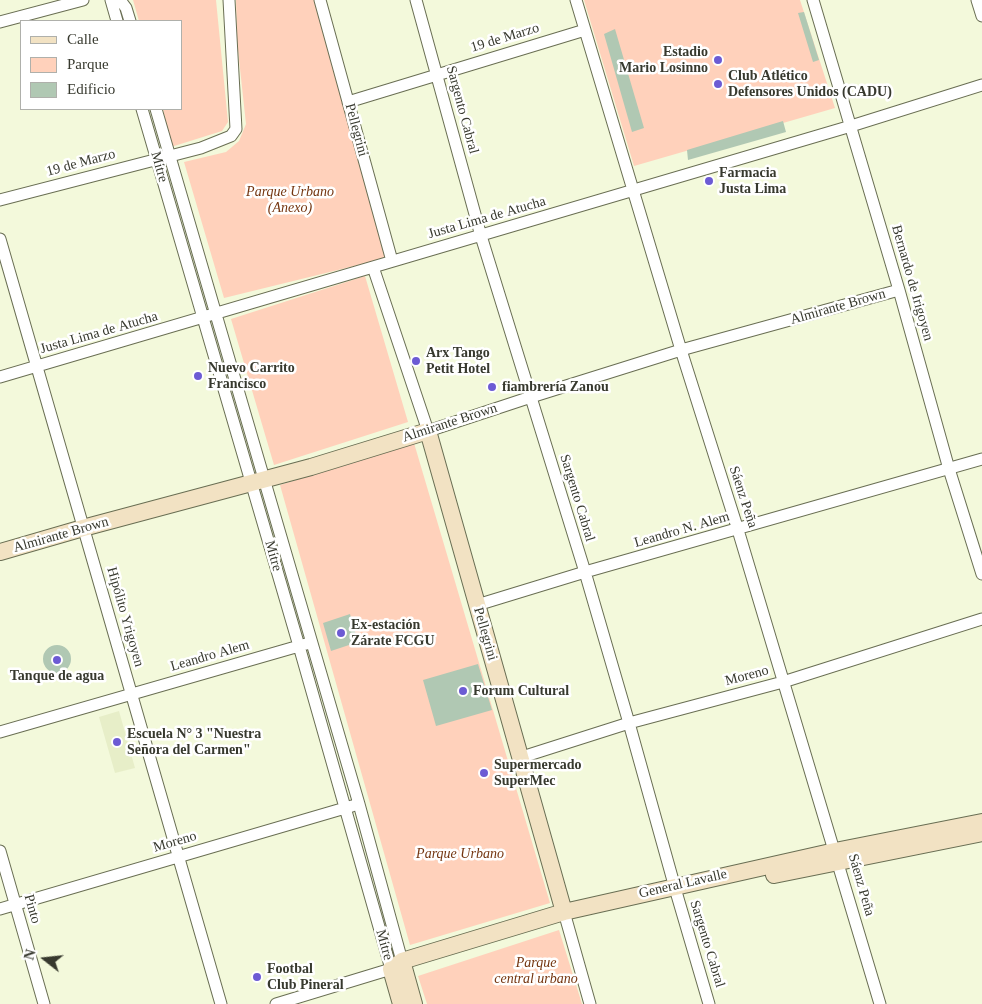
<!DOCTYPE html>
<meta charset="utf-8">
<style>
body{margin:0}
#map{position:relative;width:982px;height:1004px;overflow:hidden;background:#f3f9db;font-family:"Times New Roman",serif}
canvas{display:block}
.legend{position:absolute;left:20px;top:20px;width:162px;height:90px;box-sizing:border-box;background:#fff;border:1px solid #afb0ab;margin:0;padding:6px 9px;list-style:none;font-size:15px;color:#37392e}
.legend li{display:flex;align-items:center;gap:10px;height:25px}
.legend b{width:25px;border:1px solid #afb0ab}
.north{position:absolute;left:20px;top:934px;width:50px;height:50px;-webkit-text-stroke:4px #fff;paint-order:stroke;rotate:286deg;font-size:14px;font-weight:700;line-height:20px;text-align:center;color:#37392e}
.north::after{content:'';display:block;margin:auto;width:18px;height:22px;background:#37392e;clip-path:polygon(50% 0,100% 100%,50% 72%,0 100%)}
</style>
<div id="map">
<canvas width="982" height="1004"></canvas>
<ul class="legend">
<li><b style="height:6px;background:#f2e2c3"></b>Calle</li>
<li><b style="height:14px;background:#ffd1bb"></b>Parque</li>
<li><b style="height:14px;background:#b0c8b3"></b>Edificio</li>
</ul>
<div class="north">N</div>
</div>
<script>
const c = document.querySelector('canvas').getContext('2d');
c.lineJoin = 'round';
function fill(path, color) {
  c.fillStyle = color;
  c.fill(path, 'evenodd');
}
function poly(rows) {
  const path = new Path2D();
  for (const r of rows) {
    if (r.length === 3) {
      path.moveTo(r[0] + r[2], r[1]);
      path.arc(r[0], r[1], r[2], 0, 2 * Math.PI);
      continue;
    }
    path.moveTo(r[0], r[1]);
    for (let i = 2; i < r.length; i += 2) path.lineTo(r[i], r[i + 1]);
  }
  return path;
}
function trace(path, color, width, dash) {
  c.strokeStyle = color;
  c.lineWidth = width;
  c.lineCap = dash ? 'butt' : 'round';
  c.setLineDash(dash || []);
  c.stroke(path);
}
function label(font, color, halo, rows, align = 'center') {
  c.font = font + ' "Times New Roman",serif';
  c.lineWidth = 5;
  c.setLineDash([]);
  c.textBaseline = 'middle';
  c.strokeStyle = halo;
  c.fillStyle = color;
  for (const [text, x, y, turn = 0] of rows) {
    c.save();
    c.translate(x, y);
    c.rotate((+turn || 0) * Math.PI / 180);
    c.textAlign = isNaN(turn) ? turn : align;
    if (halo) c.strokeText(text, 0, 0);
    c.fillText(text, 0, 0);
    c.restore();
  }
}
const built = poly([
 [119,711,135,768,115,773,99,717]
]);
const green = poly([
 [133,0,216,0,228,122,222,131,171,147,163,109,181,109,181,21,139,21],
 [236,0,316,0,391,257,224,298,184,162,226,152,239,141,246,124,237,41],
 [584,0,800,0,835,108,634,166],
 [365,276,408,422,274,465,231,319],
 [414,443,550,903,410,945,280,485],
 [559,930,582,1004,427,1004,418,976]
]);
const building = poly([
 [804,12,819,60,813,62,798,13],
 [615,29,644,128,632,132,604,34],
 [783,121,786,132,688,160,687,150],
 [350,614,358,642,331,651,323,623],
 [57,659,14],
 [478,664,492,710,436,726,423,680]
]);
const street = poly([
 [111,0,117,21],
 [120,0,126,8,130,21],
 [320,0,392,261],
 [416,0,481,236,585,572,629,723,677,895,709,1004],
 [576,0,681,350,738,530,880,1004],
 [813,0,899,290,949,469,982,574],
 [977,0,982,16],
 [0,22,83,0],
 [348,102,585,30],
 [142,109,299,646,391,969,276,1004],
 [156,109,359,804,402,961],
 [0,200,201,148,231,136,236,129,229,0],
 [0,239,221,1004],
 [373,267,428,431,531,397,681,350,899,290],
 [0,377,851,126,982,85],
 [477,605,585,572,982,459],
 [0,732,306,644],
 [519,758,629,723,783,682,982,619],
 [0,851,44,1004],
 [0,909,352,806],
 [564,912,590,1004]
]);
const secondary = poly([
 [0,552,83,528,311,467,428,431,564,912],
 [774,875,982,833],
 [402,961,414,1004],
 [391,969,402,961,564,912,835,851,982,822],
 [391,969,401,1004]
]);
const markers = [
 [718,60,5,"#6c5bd4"],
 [718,84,5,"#6c5bd4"],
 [709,181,5,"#6c5bd4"],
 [416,361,5,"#6c5bd4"],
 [198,376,5,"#6c5bd4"],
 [492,387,5,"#6c5bd4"],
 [341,633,5,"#6c5bd4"],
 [57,660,5,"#6c5bd4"],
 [463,691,5,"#6c5bd4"],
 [117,742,5,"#6c5bd4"],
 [484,773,5,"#6c5bd4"],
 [257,977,5,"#6c5bd4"]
];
const streetNames = [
 ["19 de Marzo",505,38,-17],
 ["Sargento Cabral",462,110,75],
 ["Pellegrini",356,130,75],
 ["19 de Marzo",81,163,-15],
 ["Mitre",159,167,74],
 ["Justa Lima de Atucha",487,218,-16],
 ["Bernardo de Irigoyen",912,283,74],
 ["Almirante Brown",838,307,-16],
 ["Justa Lima de Atucha",99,333,-16],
 ["Almirante Brown",450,423,-18],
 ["Sáenz Peña",743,497,72],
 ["Sargento Cabral",577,498,73],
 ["Leandro N. Alem",682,530,-16],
 ["Almirante Brown",61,535,-16],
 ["Mitre",273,556,74],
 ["Hipólito Yrigoyen",125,617,74],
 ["Pellegrini",485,634,74],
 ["Leandro Alem",210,656,-16],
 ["Moreno",747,676,-15],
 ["Moreno",175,842,-16],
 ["General Lavalle",683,884,-13],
 ["Sáenz Peña",861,885,74],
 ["Pinto",32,909,74],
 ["Sargento Cabral",707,944,73],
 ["Mitre",384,945,74]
];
const poiNames = [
 ["Estadio",708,52,"right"],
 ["Mario Losinno",708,68,"right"],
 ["Club Atlético",728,76],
 ["Defensores Unidos (CADU)",728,92],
 ["Farmacia",719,173],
 ["Justa Lima",719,189],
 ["Arx Tango",426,353],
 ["Petit Hotel",426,369],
 ["Nuevo Carrito",208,368],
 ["Francisco",208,384],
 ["fiambrería Zanou",502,387],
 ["Ex-estación",351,625],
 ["Zárate FCGU",351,641],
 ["Tanque de agua",57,676,"center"],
 ["Forum Cultural",473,691],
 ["Escuela N° 3 \"Nuestra",127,734],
 ["Señora del Carmen\"",127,750],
 ["Supermercado",494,765],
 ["SuperMec",494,781],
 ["Footbal",267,969],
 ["Club Pineral",267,985]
];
const parkNames = [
 ["Parque Urbano",290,192],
 ["(Anexo)",290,208],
 ["Parque Urbano",460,854],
 ["Parque",536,963],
 ["central urbano",536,979]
];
fill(built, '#e7eec8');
fill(green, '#ffd1bb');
fill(building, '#b0c8b3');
trace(street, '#696e53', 13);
trace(secondary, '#696e53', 18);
trace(street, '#fff', 11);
trace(secondary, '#f2e2c3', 16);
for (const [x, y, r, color] of markers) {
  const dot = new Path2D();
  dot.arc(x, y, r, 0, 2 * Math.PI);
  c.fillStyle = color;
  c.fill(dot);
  trace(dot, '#fff', 2);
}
label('14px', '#37392e', '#fff', streetNames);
label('bold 14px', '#37392e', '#fff', poiNames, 'left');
label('italic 14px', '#74350f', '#fff', parkNames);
</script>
